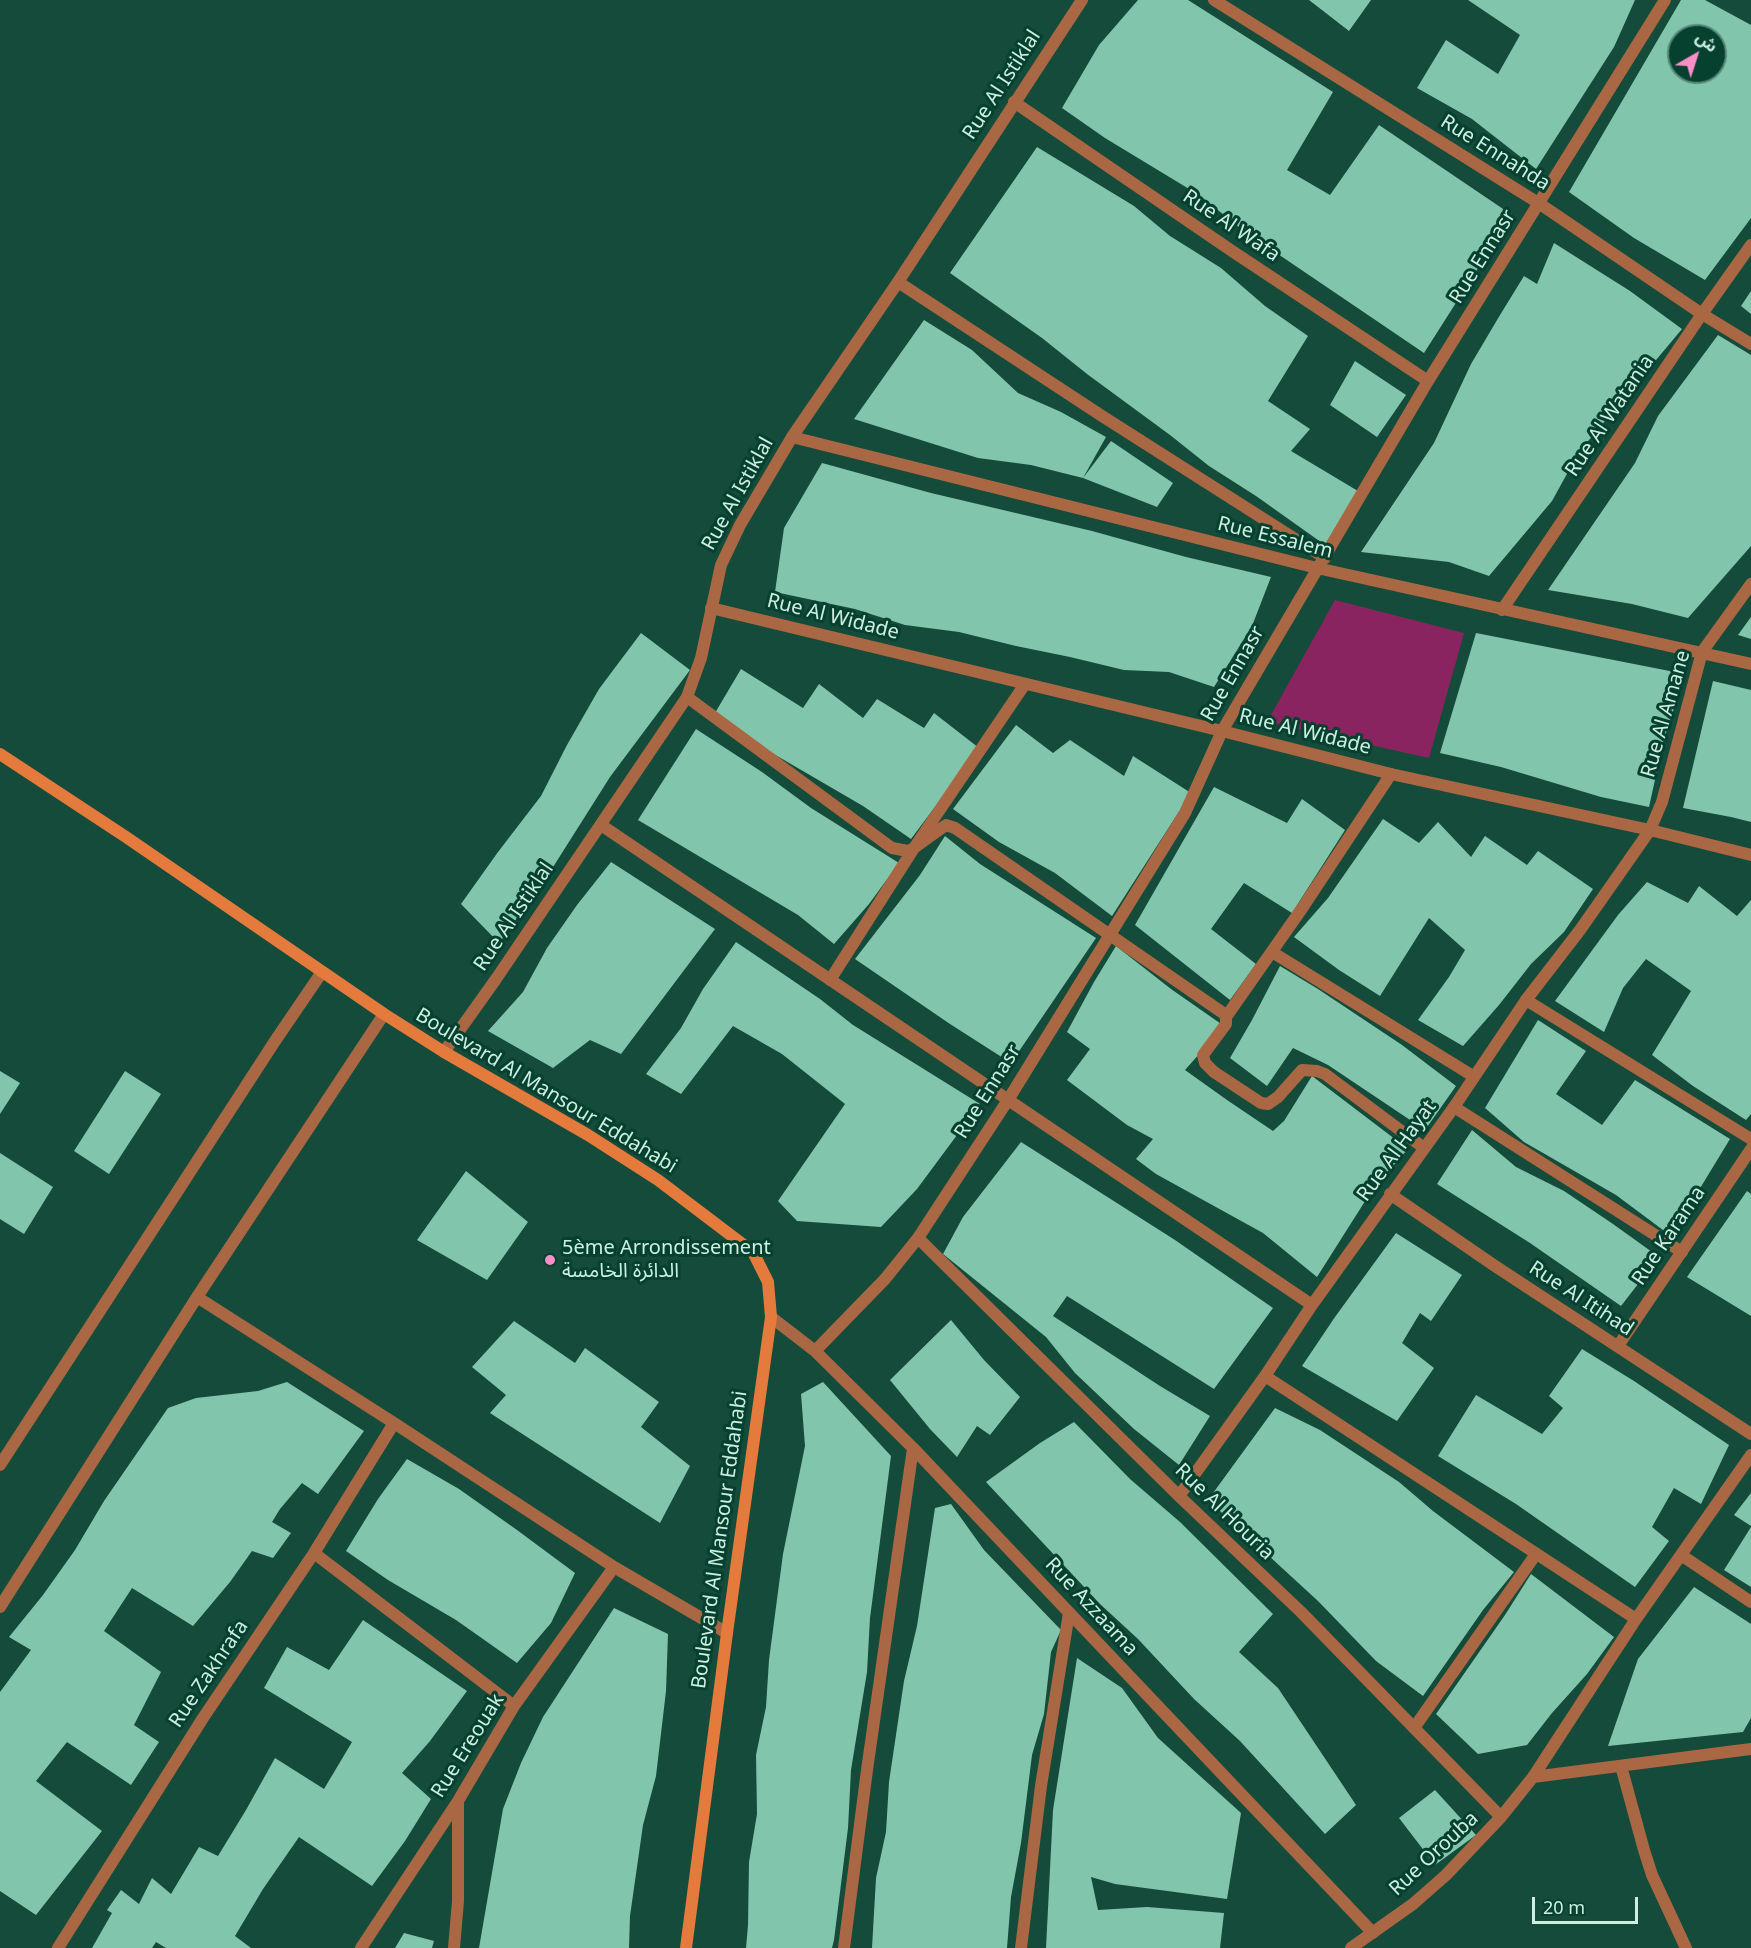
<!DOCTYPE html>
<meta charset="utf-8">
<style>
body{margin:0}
#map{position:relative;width:1751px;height:1948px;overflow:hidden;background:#154b3a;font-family:"Noto Sans","Noto Sans Arabic",sans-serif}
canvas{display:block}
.north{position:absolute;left:1667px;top:24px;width:60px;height:60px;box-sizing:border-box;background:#064130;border:2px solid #568777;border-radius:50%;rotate:39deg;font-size:16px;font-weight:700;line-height:24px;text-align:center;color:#cdefe1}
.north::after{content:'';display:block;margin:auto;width:21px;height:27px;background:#fa8fc7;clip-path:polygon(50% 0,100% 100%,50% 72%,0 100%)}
.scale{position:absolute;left:1532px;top:1897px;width:106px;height:27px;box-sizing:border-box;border:3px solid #cdefe1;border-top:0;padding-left:8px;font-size:18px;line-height:21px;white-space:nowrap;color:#cdefe1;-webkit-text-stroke:4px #064130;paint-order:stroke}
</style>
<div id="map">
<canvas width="1751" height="1948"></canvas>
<div class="north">ش</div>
<div class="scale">20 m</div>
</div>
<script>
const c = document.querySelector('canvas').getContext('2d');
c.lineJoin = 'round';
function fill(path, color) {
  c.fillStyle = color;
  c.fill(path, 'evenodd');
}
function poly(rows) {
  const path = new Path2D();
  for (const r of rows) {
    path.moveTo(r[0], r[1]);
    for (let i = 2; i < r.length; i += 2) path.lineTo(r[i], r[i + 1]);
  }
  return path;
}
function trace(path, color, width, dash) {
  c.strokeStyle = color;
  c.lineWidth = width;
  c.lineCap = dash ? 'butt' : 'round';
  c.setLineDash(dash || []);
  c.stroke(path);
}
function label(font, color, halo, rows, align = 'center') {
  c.font = font + ' "Noto Sans","Noto Sans Arabic",sans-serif';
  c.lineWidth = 6;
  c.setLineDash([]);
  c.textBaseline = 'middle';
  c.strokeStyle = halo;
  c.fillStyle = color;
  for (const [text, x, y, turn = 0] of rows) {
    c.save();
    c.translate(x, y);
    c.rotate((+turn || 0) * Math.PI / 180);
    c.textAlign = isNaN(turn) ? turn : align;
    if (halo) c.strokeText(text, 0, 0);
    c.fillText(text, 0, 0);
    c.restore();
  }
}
const green = poly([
 [1335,600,1464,633,1429,758,1267,722]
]);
const building = poly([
 [1138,0,1188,0,1333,92,1287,170,1330,195,1379,125,1512,215,1424,353,1244,231,1199,195,1105,138,1062,108,1099,45],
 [1309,0,1371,0,1349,31],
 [1468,0,1635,0,1614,47,1536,169,1472,119,1417,88,1446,40,1498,74,1520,35],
 [1681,0,1705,0,1751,25,1751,218,1705,280,1634,238,1569,192],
 [1679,36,1715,36,1715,72,1679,72],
 [1037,147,1134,206,1170,236,1221,268,1265,306,1308,336,1268,401,1310,429,1291,451,1358,491,1325,545,1256,496,1209,466,1170,435,1087,374,1042,338,950,273],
 [1554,243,1630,291,1682,329,1579,452,1552,501,1489,576,1449,562,1361,552,1434,443,1471,364,1500,315,1524,276,1537,284],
 [1751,291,1751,314,1741,306],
 [924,320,972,350,1018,393,1061,412,1106,437,1083,478,1111,441,1173,483,1157,507,1083,478,1031,465,978,458,854,419],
 [1718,335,1751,355,1751,546,1688,618,1632,604,1548,590,1635,463,1658,416],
 [1355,361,1406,395,1377,437,1330,405],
 [822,463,931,493,1092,531,1186,557,1271,577,1252,626,1214,687,1169,672,1124,670,1070,657,1016,646,959,632,905,625,855,609,775,592,784,528],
 [1751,617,1751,639,1738,635],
 [641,633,690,670,610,777,548,875,499,943,461,904,498,852,541,796,567,745,599,689],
 [1476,633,1685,674,1664,739,1649,807,1601,797,1501,767,1440,753],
 [741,669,803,708,819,684,863,718,877,699,924,728,934,713,979,748,911,839,863,806,772,753,715,713],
 [1713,681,1751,690,1751,822,1731,817,1683,808],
 [1016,725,1053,753,1070,740,1124,776,1133,756,1191,793,1112,916,1055,873,999,842,953,809],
 [696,729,762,772,811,808,899,863,869,904,834,944,798,915,638,820],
 [1214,787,1287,823,1302,799,1345,830,1292,913,1244,883,1211,929,1256,964,1230,1000,1135,925],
 [1383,819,1419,843,1438,822,1471,857,1485,836,1527,865,1538,851,1593,889,1564,932,1531,964,1499,1005,1463,1046,1418,1020,1449,977,1465,950,1429,918,1380,996,1339,970,1294,937,1328,898],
 [945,836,980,864,1096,938,1011,1063,950,1024,855,959,920,875],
 [611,862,715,929,621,1054,590,1040,553,1068,488,1031,523,992,547,948,577,905],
 [1647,882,1688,903,1699,886,1737,916,1751,900,1751,1114,1746,1120,1693,1086,1652,1055,1691,991,1646,959,1623,988,1604,1032,1555,1001,1618,915],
 [736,942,820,999,853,1025,980,1104,917,1189,881,1227,797,1221,778,1201,845,1104,782,1054,733,1026,681,1094,646,1074,681,1028,703,989],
 [1116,946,1171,989,1224,1026,1185,1070,1227,1100,1273,1131,1284,1121,1312,1076,1408,1149,1374,1187,1317,1277,1263,1233,1156,1174,1136,1159,1153,1139,1127,1125,1067,1080,1090,1049,1067,1032,1094,982],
 [1280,966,1318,989,1402,1045,1456,1086,1425,1130,1328,1065,1293,1048,1267,1086,1230,1058,1252,1020],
 [1538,1020,1586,1051,1556,1094,1602,1125,1635,1080,1730,1139,1671,1236,1616,1195,1524,1142,1485,1108],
 [0,1071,20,1083,0,1114],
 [125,1071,161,1094,109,1174,74,1151],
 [1472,1130,1516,1167,1564,1191,1613,1224,1659,1257,1621,1306,1530,1243,1437,1184],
 [1021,1142,1175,1240,1273,1308,1214,1389,1067,1296,1053,1316,1160,1386,1210,1416,1179,1465,1134,1429,1075,1373,1046,1337,943,1254,963,1217],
 [0,1153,53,1187,24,1234,0,1219],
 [466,1171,528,1222,487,1280,417,1240],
 [1747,1191,1751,1194,1751,1316,1687,1277],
 [1396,1233,1462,1275,1431,1321,1420,1313,1402,1343,1434,1368,1397,1421,1302,1366,1335,1317],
 [951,1320,984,1360,1020,1397,990,1435,977,1426,957,1457,930,1429,890,1380],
 [514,1321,575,1363,585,1348,659,1402,641,1427,690,1466,660,1523,490,1413,506,1395,472,1367],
 [1582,1349,1634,1381,1729,1445,1701,1504,1674,1488,1652,1527,1669,1541,1635,1587,1516,1504,1438,1456,1476,1395,1542,1434,1563,1408,1549,1396],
 [287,1382,364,1431,318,1494,302,1483,280,1509,272,1522,291,1533,273,1558,252,1551,230,1582,193,1626,132,1588,104,1631,161,1672,134,1725,159,1742,131,1785,67,1742,36,1781,102,1831,36,1915,0,1891,0,1692,31,1650,9,1637,43,1595,75,1550,104,1501,168,1408,196,1398,258,1391],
 [823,1382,891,1456,870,1618,867,1672,851,1770,848,1828,834,1940,832,1948,746,1948,748,1925,749,1862,757,1814,756,1755,766,1707,769,1660,783,1554,805,1446,801,1394],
 [1275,1408,1320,1430,1399,1482,1433,1511,1514,1572,1483,1610,1423,1696,1376,1661,1318,1601,1208,1500],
 [1074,1422,1130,1479,1180,1522,1273,1614,1239,1652,1278,1688,1356,1805,1325,1834,1240,1741,1194,1699,1138,1639,1100,1604,986,1482,1040,1443],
 [407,1459,459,1489,517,1530,575,1573,551,1623,517,1663,456,1620,388,1580,346,1551,378,1499],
 [1751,1493,1751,1526,1734,1515],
 [951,1504,984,1550,1061,1630,1051,1652,1044,1714,1032,1755,1021,1843,1011,1897,1007,1948,872,1948,876,1878,886,1832,889,1782,904,1681,917,1626,935,1508],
 [1751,1527,1751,1587,1724,1570],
 [1531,1574,1614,1637,1587,1674,1552,1713,1527,1745,1478,1754,1436,1714,1505,1615],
 [1694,1587,1751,1624,1751,1718,1743,1732,1608,1746,1638,1659],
 [614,1608,668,1634,666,1691,656,1776,643,1825,630,1916,629,1948,479,1948,503,1809,521,1763,543,1717],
 [363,1620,467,1691,430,1741,402,1773,431,1799,405,1841,372,1886,299,1837,263,1889,235,1936,251,1948,166,1948,156,1942,152,1948,92,1948,112,1913,107,1910,121,1890,139,1904,152,1878,171,1894,199,1847,218,1856,246,1810,275,1758,324,1789,352,1742,264,1688,287,1647,329,1670],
 [1077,1658,1122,1688,1158,1738,1241,1813,1227,1899,1115,1884,1091,1877,1098,1910,1147,1907,1224,1913,1220,1948,1046,1948,1053,1810],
 [1435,1790,1476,1835,1435,1865,1399,1818],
 [404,1933,434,1941,432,1948,395,1948]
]);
const service = poly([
 [687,697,892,848,908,851,914,848,946,825,955,828,1223,1013,1226,1017,1226,1024,1203,1055,1205,1063,1214,1072,1261,1103,1268,1104,1278,1097,1302,1070,1317,1071,1325,1074,1424,1148],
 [1272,952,1473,1076],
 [830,980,914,848,1025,684],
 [1526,1000,1751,1139],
 [1226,1017,1303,907,1391,774],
 [1454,1107,1682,1252],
 [0,1465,275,1041,322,972],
 [1414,1728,1536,1554]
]);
const minor = poly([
 [1214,0,1540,204,1702,314,1751,344],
 [1014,102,1232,251,1428,381],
 [898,282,1102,416,1325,558],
 [792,437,1317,568,1751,664],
 [711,608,1222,731,1391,774,1650,830,1751,855],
 [1502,610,1702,314,1751,245],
 [601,825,1312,1305],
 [1390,1194,1495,1266,1751,1434],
 [918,1238,1179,1496,1301,1612,1501,1817],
 [197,1297,394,1423,614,1567,727,1633],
 [771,1317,815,1351,913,1448,1373,1933],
 [1618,1346,1751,1149],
 [815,1351,885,1279,918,1238,1008,1100,1185,813,1222,731,1428,381,1665,0],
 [1265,1376,1636,1619],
 [1179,1496,1265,1376,1312,1305,1454,1107,1526,1000,1580,930,1650,830,1662,802,1702,652,1751,584],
 [314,1553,514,1706],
 [1681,1555,1751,1602],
 [0,1607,197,1297,384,1014],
 [1621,1766,1644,1850,1652,1875,1686,1948],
 [1533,1777,1751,1749],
 [58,1948,203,1718,314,1553,394,1423],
 [361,1948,458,1801,514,1706,614,1567],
 [454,1948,458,1901,458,1802],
 [844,1948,867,1770,913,1448],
 [1021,1948,1041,1786,1069,1613],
 [1351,1948,1413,1904,1446,1875,1501,1817,1533,1777,1636,1619,1751,1455]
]);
const tertiary = poly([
 [444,1052,496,979,687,697,701,658,721,565,740,525,792,437,898,282,1082,0]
]);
const secondary = poly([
 [0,754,126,837,384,1014,444,1052,588,1135,658,1180,753,1252,768,1282,771,1317,727,1633,686,1948]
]);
const markers = [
 [550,1260,6,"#fa8fc7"]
];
const streetNames = [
 ["Rue Al Istiklal",1002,85,-57],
 ["Rue Ennahda",1495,153,32],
 ["Rue Al Wafa",1231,226,34],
 ["Rue Ennasr",1483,257,-58],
 ["Rue Al Watania",1610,416,-56],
 ["Rue Al Istiklal",738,494,-61],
 ["Rue Essalem",1275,538,14],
 ["Rue Al Widade",833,617,14],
 ["Rue Ennasr",1233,674,-60],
 ["Rue Al Amane",1666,714,-74],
 ["Rue Al Widade",1305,732,14],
 ["Rue Al Istiklal",514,917,-56],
 ["Boulevard Al Mansour Eddahabi",546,1091,31],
 ["Rue Ennasr",988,1092,-58],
 ["Rue Al Hayat",1397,1151,-54],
 ["Rue Karama",1669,1236,-56],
 ["Rue Al Itihad",1581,1299,33],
 ["Rue Al Houria",1224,1512,44],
 ["Boulevard Al Mansour Eddahabi",720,1540,-82],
 ["Rue Azzaama",1091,1607,47],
 ["Rue Zakhrafa",209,1674,-56],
 ["Rue Ereouak",468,1746,-58],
 ["Rue Orouba",1434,1854,-43]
];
const poiNames = [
 ["5ème Arrondissement",562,1248],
 ["الدائرة الخامسة",562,1271]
];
fill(green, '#892460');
fill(building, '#81c6ac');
trace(service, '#aa6743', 12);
trace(minor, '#aa6743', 12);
trace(tertiary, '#aa6743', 12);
trace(secondary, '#e47a3b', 12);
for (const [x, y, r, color] of markers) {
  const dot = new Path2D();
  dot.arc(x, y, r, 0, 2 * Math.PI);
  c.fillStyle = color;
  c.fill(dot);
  trace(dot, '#064130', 2);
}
label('20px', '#cdefe1', '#064130', streetNames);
label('20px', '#cdefe1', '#064130', poiNames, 'left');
</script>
